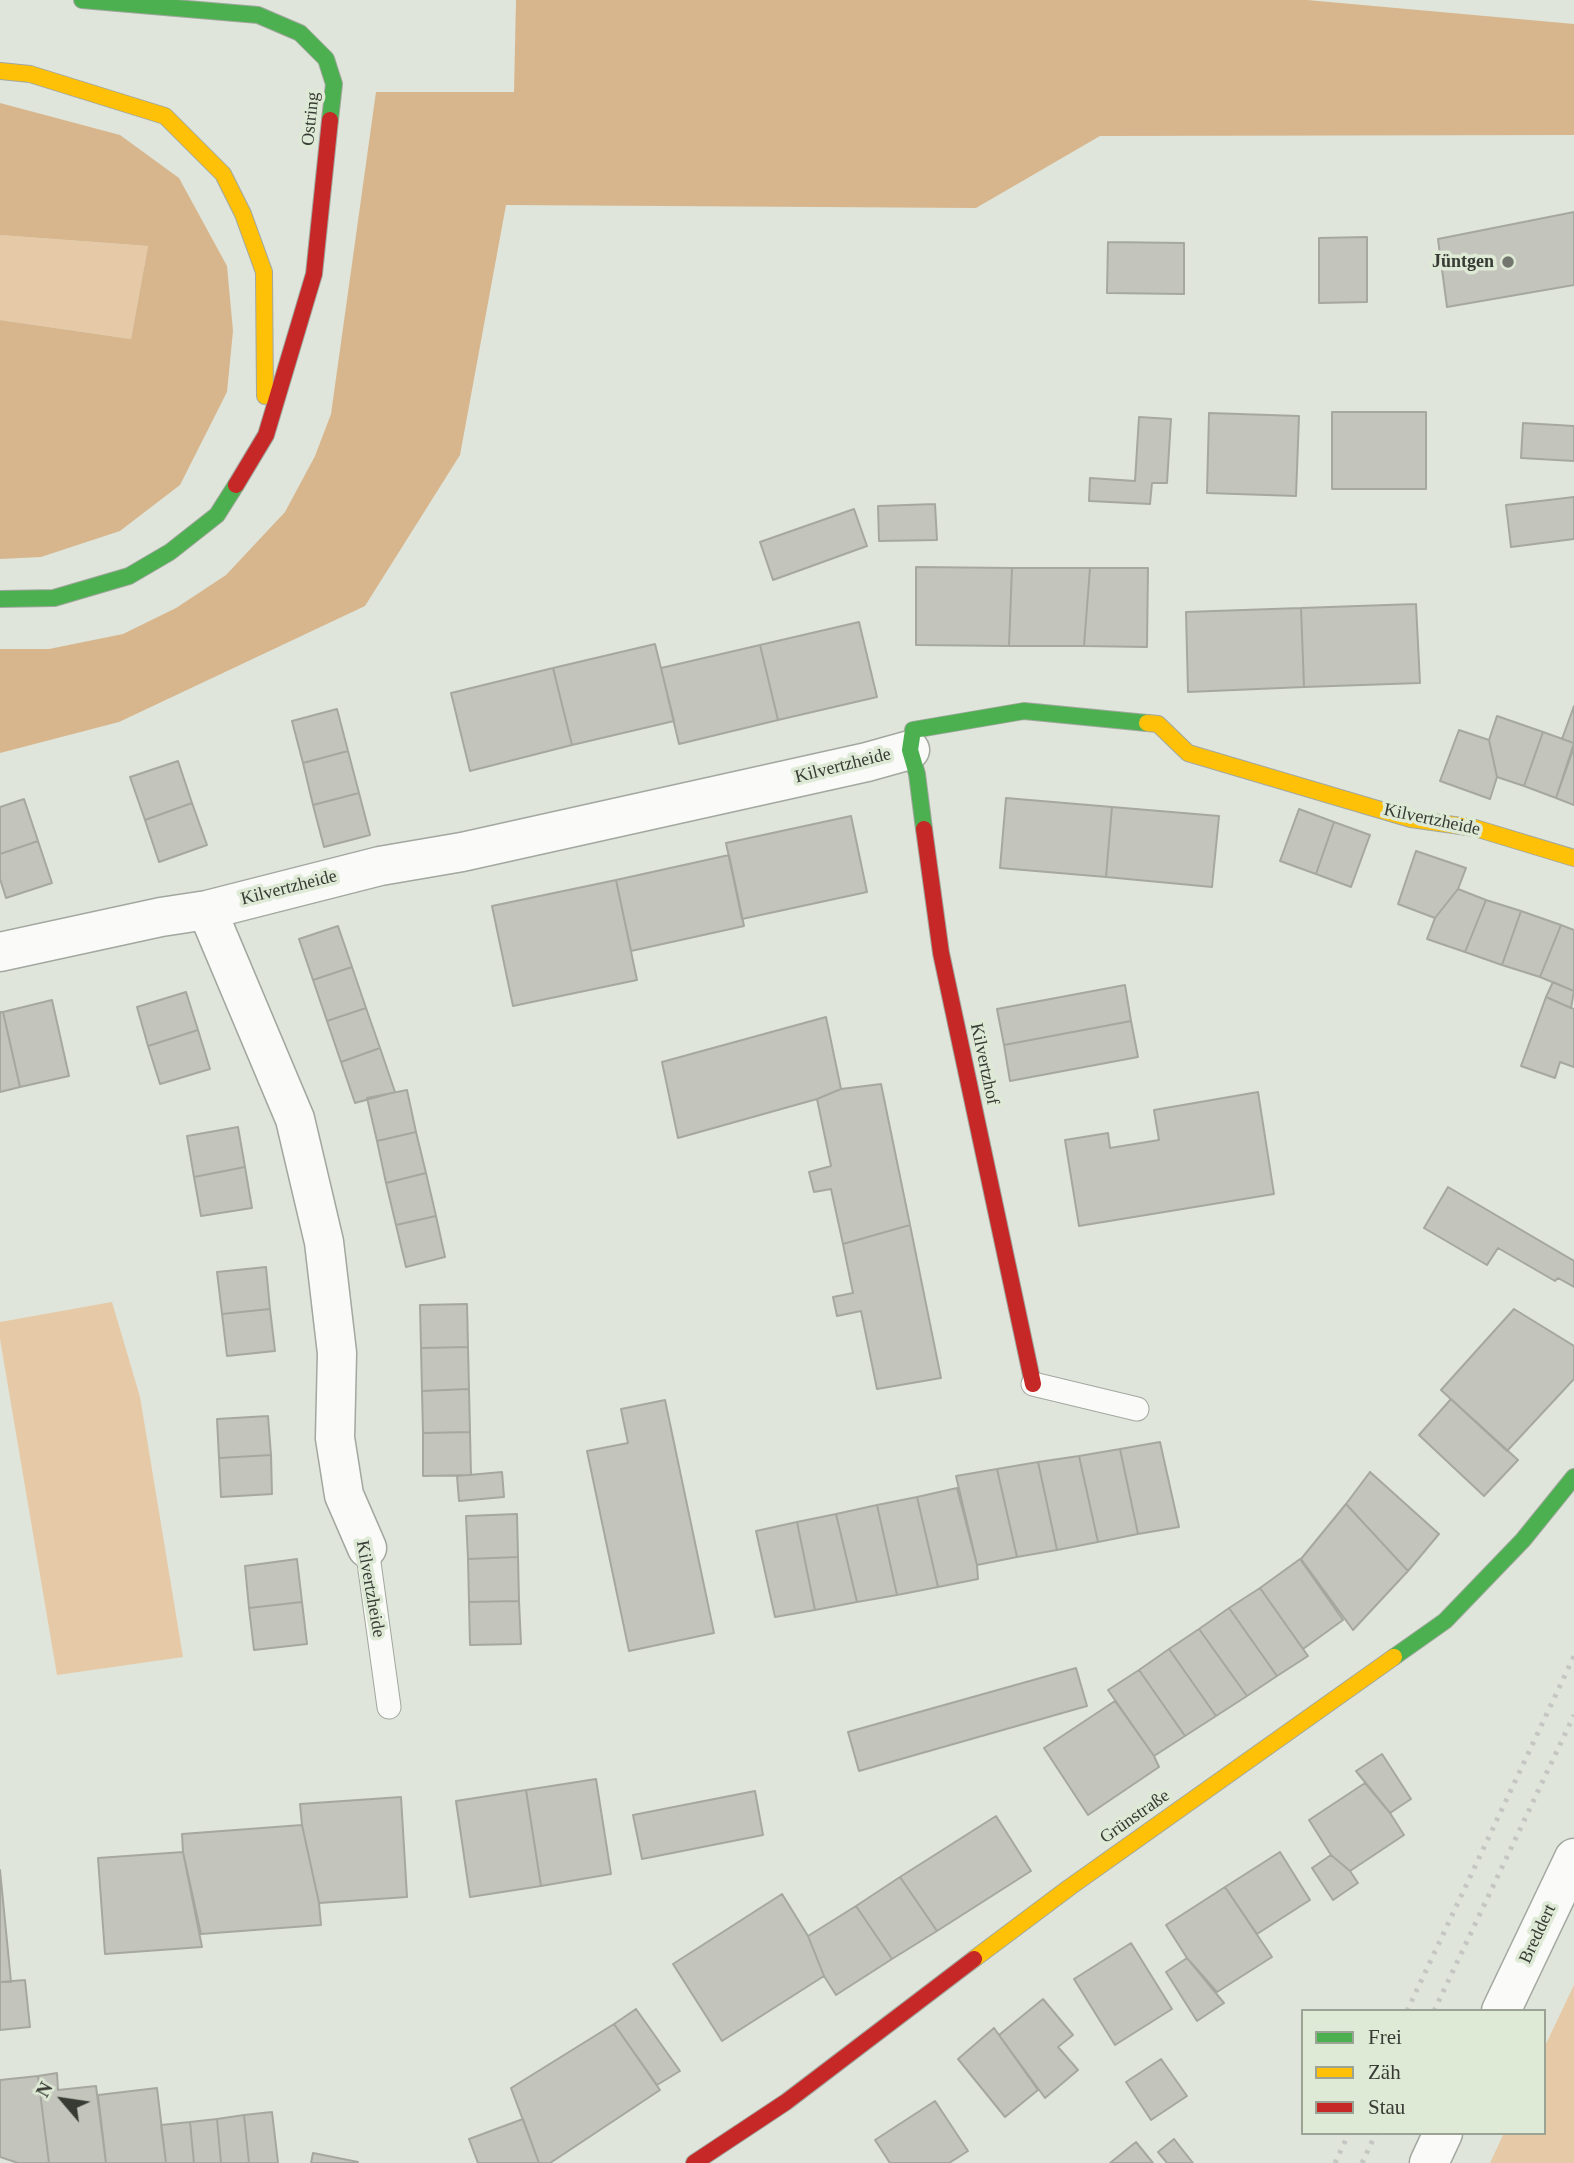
<!DOCTYPE html>
<meta charset="utf-8">
<style>
body{margin:0}
#map{position:relative;width:1574px;height:2163px;overflow:hidden;background:#dfe5da;font-family:Georgia,serif}
canvas{display:block}
.legend{position:absolute;left:1301px;top:2009px;width:245px;height:126px;box-sizing:border-box;background:#dee9d6;border:2px solid #9ba395;margin:0;padding:9px 12px;list-style:none;font-size:21px;color:#373b34}
.legend li{display:flex;align-items:center;gap:14px;height:35px}
.legend b{width:35px;border:2px solid #9ba395}
.north{position:absolute;left:28px;top:2065px;width:70px;height:70px;-webkit-text-stroke:5px #dee9d6;paint-order:stroke;rotate:299deg;font-size:19px;font-weight:700;line-height:28px;text-align:center;color:#373b34}
.north::after{content:'';display:block;margin:auto;width:24px;height:32px;background:#373b34;clip-path:polygon(50% 0,100% 100%,50% 72%,0 100%)}
</style>
<div id="map">
<canvas width="1574" height="2163"></canvas>
<ul class="legend">
<li><b style="height:9px;background:#4caf50"></b>Frei</li>
<li><b style="height:9px;background:#ffc107"></b>Zäh</li>
<li><b style="height:9px;background:#c62828"></b>Stau</li>
</ul>
<div class="north">N</div>
</div>
<script>
const c = document.querySelector('canvas').getContext('2d');
c.lineJoin = 'round';
function fill(path, color) {
  c.fillStyle = color;
  c.fill(path, 'evenodd');
}
function poly(rows) {
  const path = new Path2D();
  for (const r of rows) {
    path.moveTo(r[0], r[1]);
    for (let i = 2; i < r.length; i += 2) path.lineTo(r[i], r[i + 1]);
  }
  return path;
}
function trace(path, color, width, dash) {
  c.strokeStyle = color;
  c.lineWidth = width;
  c.lineCap = dash ? 'butt' : 'round';
  c.setLineDash(dash || []);
  c.stroke(path);
}
function label(font, color, halo, rows, align = 'center') {
  c.font = font + ' Georgia,serif';
  c.lineWidth = 7;
  c.setLineDash([]);
  c.textBaseline = 'middle';
  c.strokeStyle = halo;
  c.fillStyle = color;
  for (const [text, x, y, turn = 0] of rows) {
    c.save();
    c.translate(x, y);
    c.rotate((+turn || 0) * Math.PI / 180);
    c.textAlign = isNaN(turn) ? turn : align;
    if (halo) c.strokeText(text, 0, 0);
    c.fillText(text, 0, 0);
    c.restore();
  }
}
const green = poly([
 [0,235,148,246,131,339,0,320],
 [112,1302,140,1397,183,1657,57,1675,0,1339,0,1322],
 [1574,1985,1574,2163,1490,2163,1504,2133,1544,2133,1544,2048]
]);
const forest = poly([
 [516,0,1307,0,1574,24,1574,135,1100,136,976,208,506,205,460,455,365,606,119,722,0,753,0,649,49,649,123,634,176,608,226,575,285,512,315,456,331,414,376,92,514,92],
 [0,103,120,135,179,178,227,266,233,331,227,392,180,485,120,531,41,557,0,559,0,320,131,339,148,246,0,235]
]);
const building = poly([
 [1574,212,1574,285,1447,307,1438,239,1574,212],
 [1367,237,1367,302,1319,303,1319,238,1367,237],
 [1108,242,1184,243,1184,294,1107,293,1108,242],
 [1332,412,1426,412,1426,489,1332,489,1332,412],
 [1209,413,1299,416,1296,496,1207,493,1209,413],
 [1139,417,1171,419,1167,483,1152,483,1150,504,1089,501,1090,478,1135,481,1139,417],
 [1523,423,1574,426,1574,461,1521,458,1523,423],
 [1574,497,1574,539,1511,547,1506,505,1574,497],
 [935,504,937,540,879,541,878,506,935,504],
 [854,509,867,546,773,580,760,542,854,509],
 [916,567,1012,568,1009,646,916,645,916,567],
 [1012,568,1090,568,1084,646,1009,646,1012,568],
 [1090,568,1148,568,1147,647,1084,646,1090,568],
 [1416,604,1420,683,1304,687,1301,608,1416,604],
 [1301,608,1304,687,1188,692,1186,612,1301,608],
 [859,622,877,697,778,720,760,645,859,622],
 [655,644,674,721,572,745,553,668,655,644],
 [760,645,778,720,679,744,661,668,760,645],
 [553,668,572,745,470,771,451,693,553,668],
 [1574,706,1574,743,1562,739,1574,706],
 [337,709,348,751,303,763,292,721,337,709],
 [1497,716,1543,732,1524,786,1497,777,1489,740,1497,716],
 [1459,730,1489,740,1497,777,1490,799,1440,781,1459,730],
 [1543,732,1574,743,1556,798,1524,786,1543,732],
 [1574,747,1574,805,1556,798,1574,747],
 [348,751,359,793,313,805,303,763,348,751],
 [178,761,192,803,145,820,130,777,178,761],
 [359,793,370,835,324,847,313,805,359,793],
 [1006,798,1112,807,1106,877,1000,868,1006,798],
 [24,799,38,841,0,854,0,807,24,799],
 [192,803,207,845,159,862,145,820,192,803],
 [1112,807,1219,816,1212,887,1106,877,1112,807],
 [1299,809,1334,822,1316,874,1280,861,1299,809],
 [851,816,867,892,742,919,726,843,851,816],
 [1334,822,1370,835,1351,887,1316,874,1334,822],
 [38,841,52,883,6,898,0,879,0,854,38,841],
 [1416,851,1466,868,1458,889,1435,918,1398,904,1416,851],
 [729,855,744,926,631,951,616,880,729,855],
 [616,880,637,980,513,1006,492,906,616,880],
 [1458,889,1486,900,1465,952,1427,939,1435,918,1458,889],
 [1486,900,1521,911,1502,965,1465,952,1486,900],
 [1521,911,1561,925,1540,977,1502,965,1521,911],
 [1561,925,1574,930,1574,991,1540,977,1561,925],
 [338,926,352,967,313,980,299,939,338,926],
 [352,967,366,1008,327,1021,313,980,352,967],
 [1553,982,1574,991,1571,1008,1546,997,1553,982],
 [1125,985,1131,1021,1004,1045,997,1009,1125,985],
 [186,992,198,1030,148,1046,137,1007,186,992],
 [1546,997,1574,1009,1574,1067,1560,1062,1555,1078,1521,1066,1546,997],
 [52,1000,69,1076,20,1087,3,1012,52,1000],
 [366,1008,380,1048,341,1062,327,1021,366,1008],
 [0,1012,3,1012,20,1087,0,1092,0,1012],
 [826,1017,841,1089,817,1099,678,1138,662,1062,826,1017],
 [1131,1021,1138,1057,1010,1081,1004,1045,1131,1021],
 [198,1030,210,1069,160,1084,148,1046,198,1030],
 [380,1048,395,1092,355,1103,341,1062,380,1048],
 [881,1084,910,1225,843,1244,831,1189,814,1192,809,1172,831,1166,817,1099,841,1089,881,1084],
 [407,1090,416,1132,377,1141,367,1098,407,1090],
 [1258,1092,1274,1194,1079,1226,1065,1140,1108,1133,1110,1148,1159,1140,1154,1110,1258,1092],
 [238,1127,245,1167,194,1177,187,1136,238,1127],
 [416,1132,426,1173,386,1183,377,1141,416,1132],
 [245,1167,252,1208,201,1216,194,1177,245,1167],
 [426,1173,436,1216,396,1225,386,1183,426,1173],
 [1448,1187,1574,1261,1574,1287,1558,1278,1555,1281,1498,1248,1487,1265,1424,1228,1448,1187],
 [436,1216,445,1257,406,1267,396,1225,436,1216],
 [910,1225,941,1378,877,1389,861,1311,837,1316,833,1297,853,1293,843,1244,910,1225],
 [266,1267,270,1309,222,1314,217,1272,266,1267],
 [467,1304,468,1347,421,1348,420,1305,467,1304],
 [270,1309,275,1351,227,1356,222,1314,270,1309],
 [1514,1309,1574,1346,1574,1379,1507,1451,1441,1390,1514,1309],
 [468,1347,469,1389,422,1391,421,1348,468,1347],
 [469,1389,470,1432,423,1433,422,1391,469,1389],
 [1451,1399,1518,1460,1484,1496,1419,1435,1451,1399],
 [665,1400,714,1633,629,1651,587,1451,628,1443,621,1409,665,1400],
 [268,1416,271,1455,219,1458,217,1419,268,1416],
 [470,1432,471,1475,423,1476,423,1433,470,1432],
 [1160,1442,1179,1527,1138,1534,1120,1449,1160,1442],
 [1120,1449,1138,1534,1098,1542,1079,1456,1120,1449],
 [271,1455,272,1494,221,1497,219,1458,271,1455],
 [1079,1456,1098,1542,1057,1550,1038,1462,1079,1456],
 [1038,1462,1057,1550,1017,1557,997,1469,1038,1462],
 [997,1469,1017,1557,977,1565,956,1476,997,1469],
 [502,1472,504,1497,459,1501,457,1476,502,1472],
 [1370,1472,1439,1534,1408,1571,1346,1504,1370,1472],
 [957,1488,977,1565,978,1579,938,1587,917,1497,957,1488],
 [917,1497,938,1587,897,1595,877,1505,917,1497],
 [1346,1504,1408,1571,1353,1630,1301,1559,1346,1504],
 [877,1505,897,1595,857,1602,836,1514,877,1505],
 [517,1514,518,1557,468,1559,466,1516,517,1514],
 [836,1514,857,1602,815,1610,797,1522,836,1514],
 [797,1522,815,1610,775,1617,756,1531,797,1522],
 [518,1557,519,1601,469,1602,468,1559,518,1557],
 [297,1559,302,1602,249,1608,245,1566,297,1559],
 [1300,1559,1343,1620,1303,1649,1260,1588,1300,1559],
 [1260,1588,1308,1656,1277,1676,1229,1608,1260,1588],
 [519,1601,521,1644,470,1645,469,1602,519,1601],
 [302,1602,307,1644,254,1650,249,1608,302,1602],
 [1229,1608,1277,1676,1247,1696,1199,1629,1229,1608],
 [1199,1629,1247,1696,1216,1716,1169,1649,1199,1629],
 [1169,1649,1216,1716,1185,1736,1139,1670,1169,1649],
 [1076,1668,1087,1706,859,1771,848,1732,1076,1668],
 [1139,1670,1185,1736,1154,1756,1108,1690,1139,1670],
 [1115,1701,1154,1756,1159,1767,1088,1815,1044,1748,1115,1701],
 [1382,1754,1411,1799,1390,1813,1356,1771,1382,1754],
 [596,1779,611,1874,541,1886,526,1790,596,1779],
 [1365,1783,1390,1813,1404,1835,1350,1871,1331,1855,1309,1820,1365,1783],
 [526,1790,541,1886,470,1897,456,1801,526,1790],
 [755,1791,763,1835,642,1859,633,1815,755,1791],
 [401,1797,407,1897,319,1903,302,1825,300,1804,401,1797],
 [996,1816,1031,1871,937,1931,900,1877,996,1816],
 [302,1825,319,1903,321,1925,201,1934,183,1852,182,1834,302,1825],
 [183,1852,202,1947,105,1954,98,1858,183,1852],
 [1280,1852,1310,1900,1257,1934,1225,1887,1280,1852],
 [1331,1855,1350,1871,1358,1883,1333,1900,1312,1868,1331,1855],
 [0,1870,11,1982,0,1982,0,1870],
 [900,1877,937,1931,892,1959,856,1906,900,1877],
 [1225,1887,1272,1957,1217,1992,1187,1958,1166,1925,1225,1887],
 [782,1894,808,1936,824,1976,722,2041,673,1964,782,1894],
 [856,1906,892,1959,836,1995,824,1976,808,1936,856,1906],
 [1131,1943,1172,2009,1115,2045,1074,1979,1131,1943],
 [1187,1958,1224,2003,1197,2021,1166,1972,1187,1958],
 [25,1980,30,2027,0,2030,0,1982,25,1980],
 [1043,1999,1073,2035,1058,2047,1078,2070,1045,2098,999,2035,1043,1999],
 [636,2009,680,2071,657,2085,614,2024,636,2009],
 [614,2024,660,2090,550,2163,539,2163,511,2088,614,2024],
 [994,2028,1038,2090,1005,2117,958,2059,994,2028],
 [1161,2059,1187,2096,1151,2120,1126,2082,1161,2059],
 [57,2073,58,2090,96,2086,106,2163,49,2163,38,2076,57,2073],
 [38,2076,49,2163,18,2163,0,2157,0,2080,38,2076],
 [157,2088,166,2163,106,2163,98,2095,157,2088],
 [935,2101,968,2151,949,2163,890,2163,875,2140,935,2101],
 [272,2112,278,2163,249,2163,244,2115,272,2112],
 [244,2115,249,2163,221,2163,217,2119,244,2115],
 [217,2119,221,2163,194,2163,190,2122,217,2119],
 [523,2119,539,2163,478,2163,469,2139,523,2119],
 [190,2122,194,2163,166,2163,161,2125,190,2122],
 [1174,2139,1193,2163,1167,2163,1158,2152,1174,2139],
 [1136,2142,1153,2163,1110,2163,1136,2142],
 [313,2153,358,2162,357,2163,311,2163,313,2153]
]);
const lane = poly([
 [1033,1384,1137,1409],
 [367,1548,389,1707]
]);
const street = poly([
 [207,910,295,1119,324,1242,337,1353,335,1438,344,1495,367,1548],
 [0,952,161,917,207,910,380,866,462,852,867,762,910,750],
 [1501,2011,1574,1858],
 [1429,2163,1443,2133]
]);
const fast = poly([
 [82,0,258,15,300,33,326,59,334,84,330,120],
 [0,599,54,598,129,576,170,552,217,515,236,485],
 [924,829,917,774,910,750,913,730,1024,711,1147,723],
 [1394,1657,1445,1621,1523,1540,1574,1477]
]);
const slow = poly([
 [0,71,30,74,165,116,223,174,243,214,264,272,265,396],
 [1147,723,1158,724,1188,753,1411,819,1475,828,1574,858],
 [974,1959,1070,1887,1394,1657]
]);
const jam = poly([
 [236,485,266,435,314,274,330,120],
 [924,829,941,953,1033,1384],
 [694,2163,786,2102,974,1959]
]);
const rail = poly([
 [1407,2011,1574,1656],
 [1434,2011,1574,1715],
 [1335,2163,1349,2133],
 [1362,2163,1376,2133]
]);
const markers = [
 [1508,262,7,"#72766e"]
];
const streetNames = [
 ["Ostring",311,119,-84],
 ["Kilvertzheide",843,766,-14],
 ["Kilvertzheide",1432,820,12],
 ["Kilvertzheide",289,888,-14],
 ["Kilvertzhof",984,1064,78],
 ["Kilvertzheide",370,1589,80],
 ["Grünstraße",1135,1817,-35],
 ["Breddert",1538,1934,-65]
];
const poiNames = [
 ["Jüntgen",1494,262]
];
fill(green, '#e6c9a7');
fill(forest, '#d7b68e');
fill(building, '#c3c5bc');
trace(building, '#a6a8a0', 2);
trace(lane, '#a2a79f', 25);
trace(street, '#a2a79f', 41);
trace(fast, '#a2a79f', 18);
trace(slow, '#a2a79f', 18);
trace(jam, '#a2a79f', 18);
trace(lane, '#fafbf9', 23);
trace(street, '#fafbf9', 38);
trace(fast, '#4caf50', 16);
trace(slow, '#ffc107', 16);
trace(jam, '#c62828', 16);
trace(rail, '#c5c6c3', 5, [3.5, 7]);
for (const [x, y, r, color] of markers) {
  const dot = new Path2D();
  dot.arc(x, y, r, 0, 2 * Math.PI);
  c.fillStyle = color;
  c.fill(dot);
  trace(dot, '#dee9d6', 2.5);
}
label('18px', '#373b34', '#dee9d6', streetNames);
label('bold 18px', '#373b34', '#dee9d6', poiNames, 'right');
</script>
